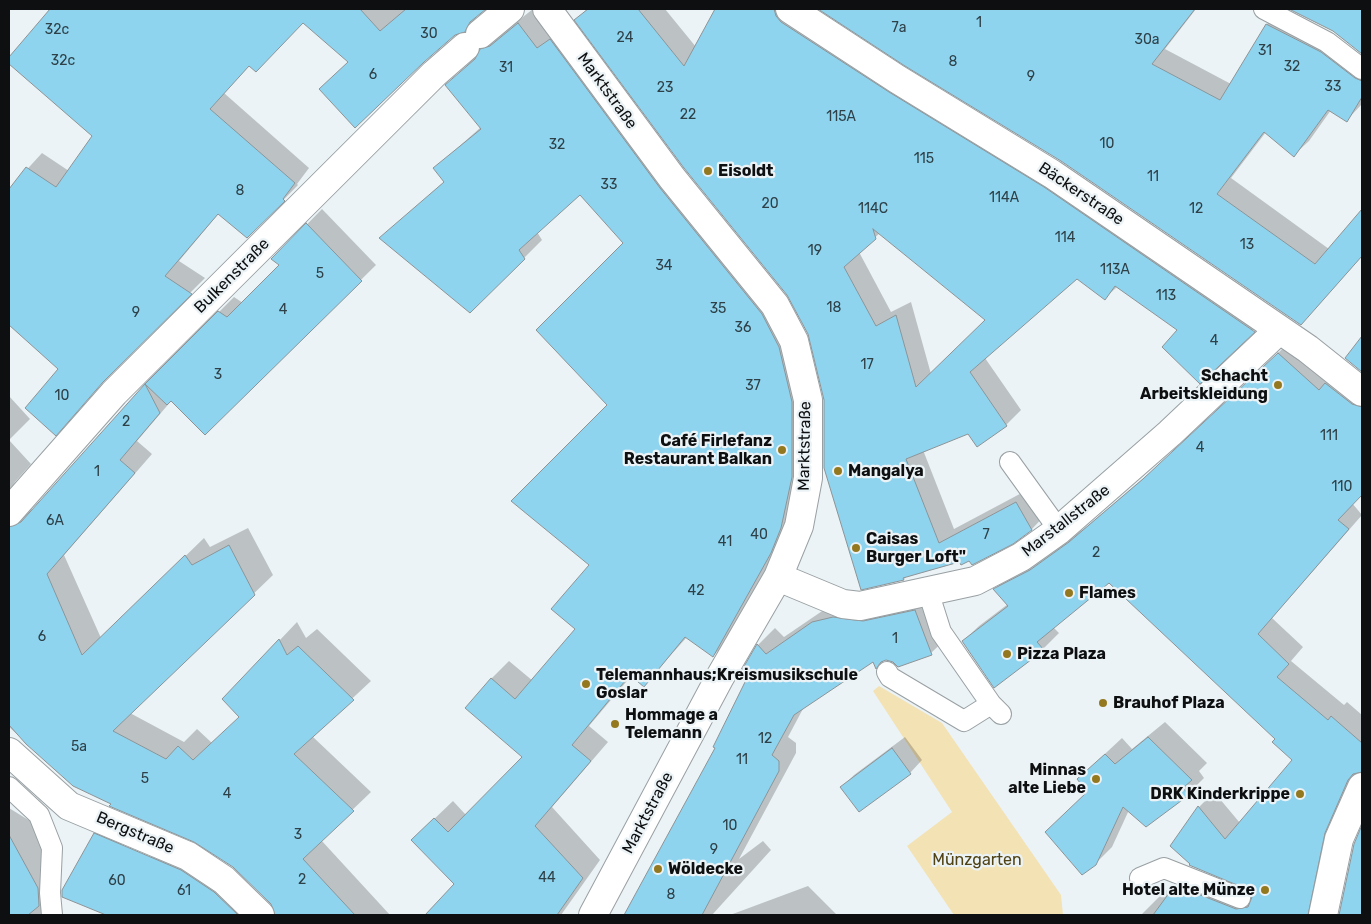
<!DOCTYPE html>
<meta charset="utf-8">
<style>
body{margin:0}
#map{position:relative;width:1371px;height:924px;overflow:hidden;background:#ebf3f6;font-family:Rubik,sans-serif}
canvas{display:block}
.frame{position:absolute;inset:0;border:10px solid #0d0f10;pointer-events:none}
</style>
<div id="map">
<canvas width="1371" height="924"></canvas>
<div class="frame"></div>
</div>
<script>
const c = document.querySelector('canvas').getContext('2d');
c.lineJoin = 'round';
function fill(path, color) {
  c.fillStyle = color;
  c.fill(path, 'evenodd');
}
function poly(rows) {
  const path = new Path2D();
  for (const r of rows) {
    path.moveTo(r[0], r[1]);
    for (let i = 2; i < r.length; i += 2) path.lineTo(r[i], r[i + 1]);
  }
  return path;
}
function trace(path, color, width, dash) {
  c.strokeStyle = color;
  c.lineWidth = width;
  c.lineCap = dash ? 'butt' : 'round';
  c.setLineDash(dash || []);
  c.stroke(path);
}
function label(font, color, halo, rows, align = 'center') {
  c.font = font + ' Rubik,sans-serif';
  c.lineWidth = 4.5;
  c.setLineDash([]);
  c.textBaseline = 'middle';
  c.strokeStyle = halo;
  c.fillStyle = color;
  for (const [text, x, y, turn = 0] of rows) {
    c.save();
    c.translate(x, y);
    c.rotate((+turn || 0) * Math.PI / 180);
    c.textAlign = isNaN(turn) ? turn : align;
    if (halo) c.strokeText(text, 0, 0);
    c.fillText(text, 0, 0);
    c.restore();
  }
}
const green = poly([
 [879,686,942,723,1061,895,1063,915,954,915,907,846,952,812,873,691]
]);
const shadow = poly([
 [52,9,484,9,464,31,349,62,303,21,250,65,224,93,309,168,297,184,298,185,247,237,219,213,179,261,205,278,117,366,70,419,60,369,9,323,9,187,10,188,42,153,69,171,94,135,9,63,9,59],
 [533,9,539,9,797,328,799,509,731,638,713,656,687,637,644,685,632,675,589,726,608,742,552,807,600,860,561,915,425,915,455,884,431,822,453,801,466,815,524,757,491,679,509,661,533,681,577,629,591,564,625,243,580,193,537,232,542,240,470,312,381,238,445,181,435,168,481,127,447,85,500,32,509,28],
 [587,9,665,9,696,47,717,9,798,9,1268,316,1200,382,1179,330,1117,287,1105,298,1077,277,985,358,1021,410,1006,425,969,432,923,450,954,529,1031,488,1046,514,1032,529,1012,543,969,560,907,576,904,579,824,396,809,333,788,295,576,20],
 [880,233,986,320,931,374,911,302,891,312,859,252],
 [820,9,1196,9,1165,49,1231,84,1267,24,1282,10,1362,58,1362,104,1347,120,1331,110,1309,141,1294,155,1266,132,1231,178,1329,249,1362,211,1362,256,1315,309,1061,160,906,65],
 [1292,9,1362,9,1362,53,1333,30],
 [322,209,376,265,205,434,172,400,137,441,152,454,64,555,101,638,204,538,210,547,248,528,273,575,130,713,184,742,197,729,212,743,240,717,224,699,297,622,306,638,317,629,371,681,312,736,371,792,321,840,390,915,139,915,136,913,150,857,168,839,232,874,274,912,277,912,272,903,236,868,197,842,74,785,9,727,9,579,17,572,9,565,9,396,30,419,9,440,31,464,15,482,11,490,25,510,34,509,146,385,234,297,243,303,281,265,273,259],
 [1294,338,1362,383,1362,493,1352,503,1362,515,1272,618,1303,647,1291,661,1344,705,1347,702,1362,715,1362,771,1339,819,1336,915,1141,915,1166,890,1171,893,1191,870,1252,894,1250,889,1171,846,1199,807,1214,792,1240,823,1293,760,1276,739,1109,581,1053,627,1059,633,1043,649,995,686,963,641,979,626,1008,604,995,589,1010,574,1047,555,1086,527,1160,464],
 [933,593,949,636,931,653,894,661,886,659,876,667,874,660,805,705,788,737,796,743,796,753,739,859,763,841,771,850,712,915,626,915,723,753,748,680,741,675,758,645,775,628,784,637,831,605],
 [1165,722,1207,763,1199,771,1204,778,1188,794,1146,825,1129,810,1112,847,1095,864,1088,792,1078,779,1122,738,1132,749],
 [905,737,922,760,910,773,859,810,842,787,854,775],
 [9,808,35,824,53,856,63,915,9,915],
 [108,822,127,830,103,895,95,834],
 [1362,828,1362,915,1338,915,1340,915,1355,844],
 [808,886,837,915,730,915]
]);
const building = poly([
 [50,9,360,9,380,31,406,9,486,9,470,22,465,32,455,35,424,62,355,128,319,89,348,62,303,23,256,72,249,66,210,109,295,183,283,199,285,201,247,238,218,214,165,276,192,294,103,382,56,436,25,408,58,369,9,325,9,189,26,167,56,187,92,136,9,64,9,57,50,9],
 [588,9,638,9,684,66,715,9,774,9,776,16,781,22,889,92,1044,187,1255,332,1200,384,1162,347,1177,330,1115,286,1105,300,1077,279,970,372,1007,426,977,447,968,434,906,459,939,543,1016,502,1032,530,1013,544,972,565,969,561,961,565,959,562,903,578,904,580,861,590,824,468,824,400,808,334,787,295,684,168,574,20,588,9],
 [873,229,985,320,916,387,896,315,876,326,844,267,876,239,873,229],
 [818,9,1195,9,1152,64,1220,100,1266,24,1321,52,1355,78,1362,81,1362,97,1347,122,1328,110,1294,157,1264,132,1217,194,1315,264,1362,209,1362,256,1301,325,1061,161,905,66,818,9],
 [1289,9,1362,9,1362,54,1333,31,1289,9],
 [518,23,537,48,550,39,660,188,762,314,779,347,792,402,792,477,781,528,771,553,713,657,685,637,644,687,630,675,572,745,591,761,535,826,583,878,557,915,425,915,454,884,411,840,434,818,448,832,522,757,465,708,491,678,515,699,575,629,551,609,589,565,511,501,607,405,536,330,623,243,580,195,519,250,525,259,470,313,379,238,444,182,433,168,481,129,445,85,475,59,480,49,490,46,518,23],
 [306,223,362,281,205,435,171,401,167,405,145,384,218,311,227,317,279,265,271,259,306,223],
 [1362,336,1362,372,1345,358,1362,336],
 [1278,353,1319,390,1325,383,1352,404,1362,407,1362,495,1338,520,1349,529,1258,634,1289,664,1277,677,1328,720,1331,716,1362,743,1362,772,1353,774,1348,780,1325,833,1308,915,1153,915,1175,885,1236,909,1248,907,1252,897,1249,890,1189,865,1190,864,1170,846,1198,806,1225,839,1292,760,1272,742,1275,739,1109,583,1037,642,1044,650,994,688,962,641,1008,606,993,589,1030,570,1069,542,1143,479,1278,353],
 [145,384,160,413,120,460,135,473,47,574,82,655,185,555,192,565,229,545,255,595,113,731,166,759,178,746,193,760,239,717,222,699,279,639,287,655,298,646,354,700,294,754,354,811,303,859,355,915,275,915,271,904,233,867,194,842,109,806,111,804,73,786,26,744,9,725,9,527,21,522,145,384],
 [915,610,932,655,898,667,893,662,886,660,881,662,876,669,873,662,794,715,772,755,779,761,779,771,702,915,624,915,715,748,713,747,746,680,739,675,757,644,766,654,812,622,833,617,863,621,915,610],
 [1148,737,1192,780,1183,788,1189,795,1146,827,1123,807,1096,865,1082,875,1045,832,1087,792,1077,779,1105,754,1115,764,1148,737],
 [892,748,911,774,859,812,840,787,892,748],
 [1362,825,1362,915,1339,915,1354,844,1362,825],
 [94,833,181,870,214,892,238,915,106,915,62,897,62,890,94,833],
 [9,835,38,888,39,906,28,915,9,915,9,835]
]);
const service = poly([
 [1264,9,1327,42,1362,69],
 [1010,462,1059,530],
 [928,591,941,632,991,704,1001,714],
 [887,672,890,677,964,721,991,704],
 [9,787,39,815,52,848,50,893,52,915],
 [1140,878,1164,868,1240,898]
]);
const pedestrian = poly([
 [1323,915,1339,839,1362,787]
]);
const minor = poly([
 [547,9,672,178,775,305,794,341,808,400,808,478,799,526,778,577,720,677,593,915],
 [790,9,897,79,1052,174,1308,349,1362,392],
 [480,34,510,9],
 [9,512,114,393,434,74,465,47],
 [778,577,843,604,860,606,975,581,1021,557,1059,530,1170,433,1278,331],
 [9,752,69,806,188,856,224,880,260,915]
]);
const markers = [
 [708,171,5,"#93781f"],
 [1278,385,5,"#93781f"],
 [782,450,5,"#93781f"],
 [838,471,5,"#93781f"],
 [856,548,5,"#93781f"],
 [1069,593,5,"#93781f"],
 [1007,654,5,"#93781f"],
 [586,684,5,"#93781f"],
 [1103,703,5,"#93781f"],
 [615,724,5,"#93781f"],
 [1096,779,5,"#93781f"],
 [1300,794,5,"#93781f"],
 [658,869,5,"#93781f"],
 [1265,890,5,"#93781f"]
];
const numberNames = [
 ["1",979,23],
 ["7a",899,28],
 ["32c",57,30],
 ["30",429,34],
 ["24",625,38],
 ["30a",1147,40],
 ["31",1265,51],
 ["32c",63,61],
 ["8",953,62],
 ["32",1292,67],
 ["31",506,68],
 ["6",373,75],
 ["9",1031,77],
 ["33",1333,87],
 ["23",665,88],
 ["22",688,115],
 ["115A",841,117],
 ["10",1107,144],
 ["32",557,145],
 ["115",924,159],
 ["11",1153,177],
 ["33",609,185],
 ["8",240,191],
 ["114A",1004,198],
 ["20",770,204],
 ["114C",873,209],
 ["12",1196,209],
 ["114",1065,238],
 ["13",1247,245],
 ["19",815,251],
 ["34",664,266],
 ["113A",1115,270],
 ["5",320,274],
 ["113",1166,296],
 ["18",834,308],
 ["35",718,309],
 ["4",283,310],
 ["9",136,313],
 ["36",743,328],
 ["4",1214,341],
 ["17",867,365],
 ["3",218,375],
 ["37",753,386],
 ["10",62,396],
 ["2",126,422],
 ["111",1329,436],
 ["4",1200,448],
 ["1",97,472],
 ["110",1342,487],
 ["6A",55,521],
 ["40",759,535],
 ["7",986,535],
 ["41",725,542],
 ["2",1096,553],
 ["42",696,591],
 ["6",42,637],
 ["1",895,639],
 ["12",765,739],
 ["5a",79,747],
 ["11",742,760],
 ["5",145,779],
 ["4",227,794],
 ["10",730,826],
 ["3",298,835],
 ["9",714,850],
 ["44",547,878],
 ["2",302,880],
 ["60",117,881],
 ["61",184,891],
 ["8",671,895]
];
const streetNames = [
 ["Marktstraße",607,91,54],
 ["Bäckerstraße",1081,194,34],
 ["Bulkenstraße",232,276,-45],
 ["Marktstraße",805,446,-89],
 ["Marstallstraße",1066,521,-38],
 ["Marktstraße",648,813,-62],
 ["Bergstraße",135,833,23]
];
const poiNames = [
 ["Eisoldt",718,171],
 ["Schacht",1268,376,"right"],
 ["Arbeitskleidung",1268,394,"right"],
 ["Café Firlefanz",772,441,"right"],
 ["Restaurant Balkan",772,459,"right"],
 ["Mangalya",848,471],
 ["Caisas",866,539],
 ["Burger Loft\"",866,557],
 ["Flames",1079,593],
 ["Pizza Plaza",1017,654],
 ["Telemannhaus;Kreismusikschule",596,675],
 ["Goslar",596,693],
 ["Brauhof Plaza",1113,703],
 ["Hommage a",625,715],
 ["Telemann",625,733],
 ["Minnas",1086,770,"right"],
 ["alte Liebe",1086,788,"right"],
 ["DRK Kinderkrippe",1290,794,"right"],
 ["Wöldecke",668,869],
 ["Hotel alte Münze",1255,890,"right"]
];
const parkNames = [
 ["Münzgarten",977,860]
];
fill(green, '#f3e2b4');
fill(shadow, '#0003');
fill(building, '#8fd4ef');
trace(building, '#8c9396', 1);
trace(service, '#99a0a3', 22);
trace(pedestrian, '#99a0a3', 30);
trace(minor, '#99a0a3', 30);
trace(service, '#fff', 20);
trace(pedestrian, '#fff', 28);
trace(minor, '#fff', 28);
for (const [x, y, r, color] of markers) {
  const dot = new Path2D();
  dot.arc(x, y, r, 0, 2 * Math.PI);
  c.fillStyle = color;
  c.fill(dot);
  trace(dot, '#ebf3f6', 2);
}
label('14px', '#2e4048', null, numberNames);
label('16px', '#0d0f10', '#ebf3f6', streetNames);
label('bold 16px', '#0d0f10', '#ebf3f6', poiNames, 'left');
label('16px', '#504214', '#ebf3f6', parkNames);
</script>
